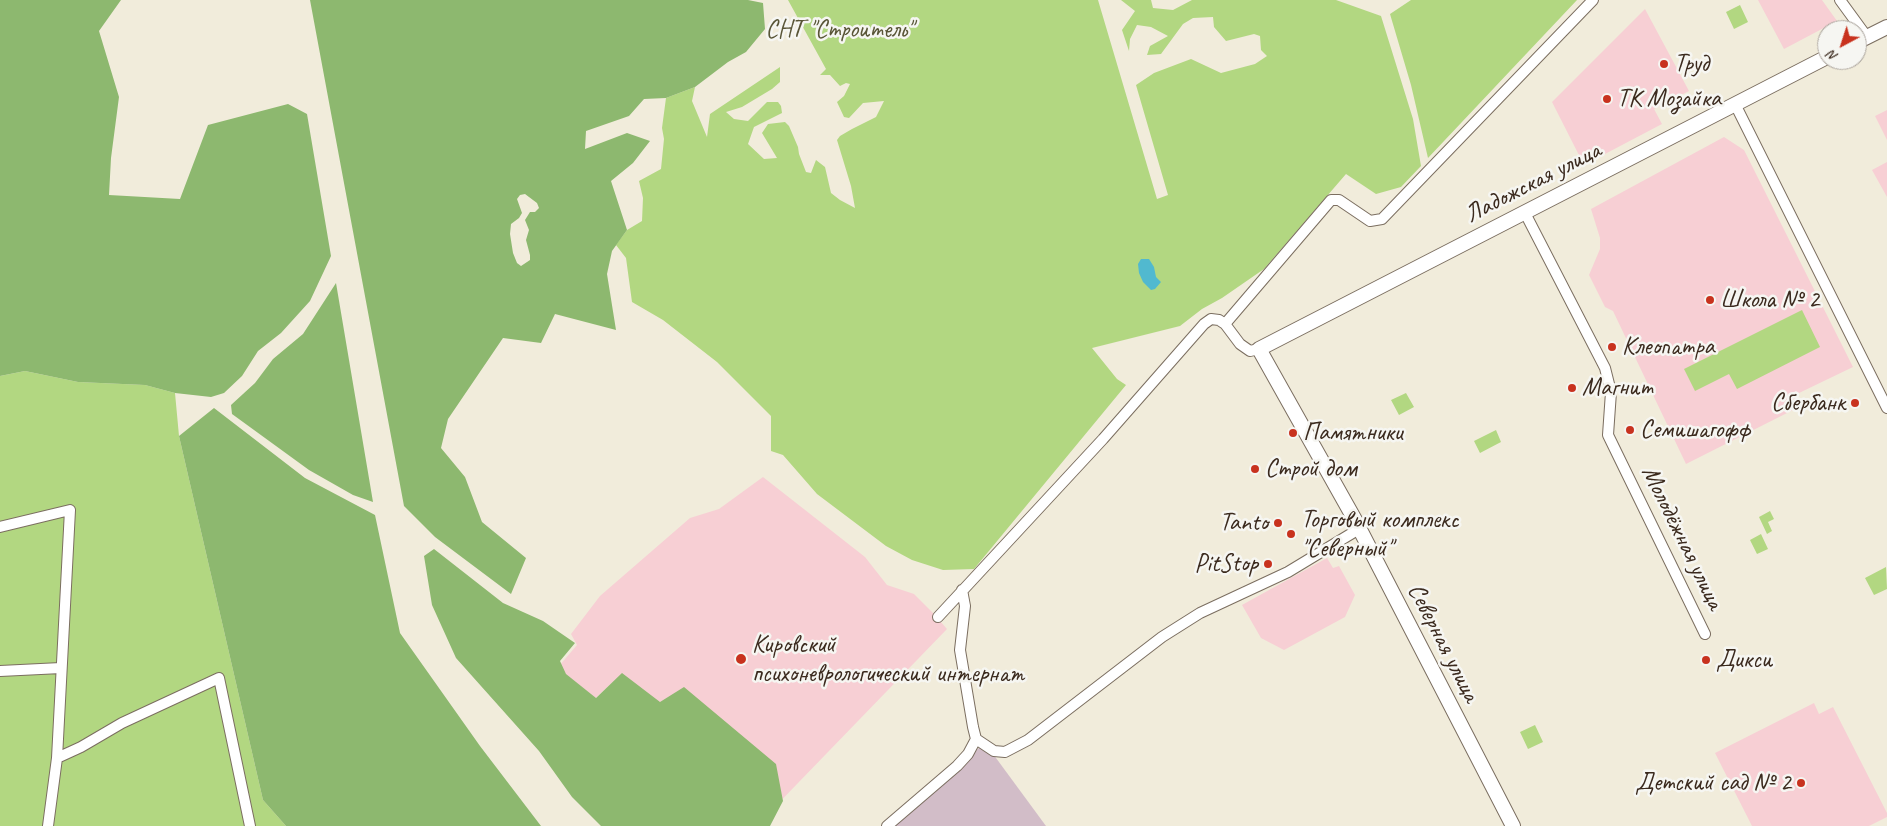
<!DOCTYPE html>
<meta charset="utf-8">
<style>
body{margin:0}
#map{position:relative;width:1887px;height:826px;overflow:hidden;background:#f1ecdb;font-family:Caveat,sans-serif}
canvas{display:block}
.north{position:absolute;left:1817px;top:20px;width:50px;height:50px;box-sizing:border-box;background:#f6f6f2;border:1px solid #aba49d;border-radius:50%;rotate:220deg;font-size:14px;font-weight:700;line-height:20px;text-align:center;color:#3b2a1e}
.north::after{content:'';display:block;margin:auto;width:18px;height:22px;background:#c8321e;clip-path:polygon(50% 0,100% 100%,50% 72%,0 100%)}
</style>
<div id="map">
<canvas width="1887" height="826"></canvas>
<div class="north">N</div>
</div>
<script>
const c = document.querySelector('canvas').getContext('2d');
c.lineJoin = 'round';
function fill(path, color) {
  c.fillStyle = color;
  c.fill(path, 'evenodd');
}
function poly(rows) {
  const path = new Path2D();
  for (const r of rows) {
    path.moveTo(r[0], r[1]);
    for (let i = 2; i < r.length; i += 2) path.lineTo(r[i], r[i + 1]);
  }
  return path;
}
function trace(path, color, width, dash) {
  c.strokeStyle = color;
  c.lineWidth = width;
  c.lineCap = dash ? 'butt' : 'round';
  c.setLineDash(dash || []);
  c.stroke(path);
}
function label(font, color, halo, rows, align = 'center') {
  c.font = font + ' Caveat,sans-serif';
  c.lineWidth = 5;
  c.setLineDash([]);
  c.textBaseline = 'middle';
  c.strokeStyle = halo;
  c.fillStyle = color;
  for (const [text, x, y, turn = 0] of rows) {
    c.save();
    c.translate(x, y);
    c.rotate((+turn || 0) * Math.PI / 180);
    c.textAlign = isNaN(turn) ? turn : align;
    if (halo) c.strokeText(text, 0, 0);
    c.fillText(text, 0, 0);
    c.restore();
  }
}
const built = poly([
 [1758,0,1822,0,1837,21,1784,49],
 [1645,9,1689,91,1654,109,1662,124,1584,165,1552,102],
 [1887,110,1887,140,1875,116],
 [1724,137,1744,150,1853,367,1799,393,1793,410,1686,464,1613,311,1605,307,1589,275,1600,249,1600,238,1591,209],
 [1887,162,1887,197,1872,170],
 [763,477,865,557,887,585,914,594,933,613,947,629,768,814,613,682,589,704,553,673,577,645,571,634,600,596,690,518,719,509],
 [1327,558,1333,568,1339,566,1355,595,1345,617,1284,650,1261,638,1242,605],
 [1814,703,1819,714,1833,707,1887,813,1887,817,1869,826,1752,826,1715,753]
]);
const industrial = poly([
 [985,743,1046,826,883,826]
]);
const green = poly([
 [788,0,1098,0,1157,199,1168,195,1136,85,1154,73,1191,59,1221,73,1255,64,1267,56,1261,50,1260,36,1254,34,1226,41,1214,27,1213,17,1193,18,1183,24,1161,54,1147,55,1150,46,1168,36,1151,27,1137,25,1130,39,1129,51,1122,30,1135,11,1121,0,1151,0,1153,8,1173,10,1192,0,1336,0,1381,16,1413,119,1421,166,1401,187,1376,194,1346,174,1264,269,1222,298,1202,309,1180,326,1092,348,1117,379,1126,385,974,569,943,570,912,560,886,546,817,494,783,455,771,451,771,416,717,362,663,320,632,302,626,258,616,245,627,230,642,221,643,198,639,181,661,169,664,139,662,128,666,98,695,87,692,101,707,137,710,114,780,67,780,82,772,89,742,107,726,112,734,119,748,121,767,102,778,102,781,106,782,113,754,127,748,144,764,159,777,158,762,133,768,124,785,122,789,126,798,147,799,154,806,172,811,173,816,160,825,167,831,193,840,200,855,208,851,186,837,140,840,136,852,129,876,117,884,101,863,103,849,118,844,117,837,102,844,96,850,84,846,83,840,86,830,75,820,75,826,69],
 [1411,0,1577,0,1428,158,1411,85,1390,14],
 [1740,5,1748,22,1734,29,1726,12],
 [1802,310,1820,347,1737,389,1729,374,1695,391,1684,369],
 [25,371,78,382,145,385,175,393,179,436,263,800,286,826,0,826,0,376],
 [1406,393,1414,407,1399,415,1391,400],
 [1496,430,1501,442,1480,453,1474,441],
 [1770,511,1774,519,1768,522,1772,531,1767,534,1759,517],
 [1761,534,1768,549,1757,554,1750,540],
 [1886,567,1887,589,1874,595,1865,578],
 [1535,725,1543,742,1528,749,1520,732]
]);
const forest = poly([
 [0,0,121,0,99,31,119,97,111,158,109,195,180,199,208,125,288,104,307,114,331,256,310,301,281,333,258,351,242,376,224,393,211,397,175,393,145,385,78,382,25,371,0,376],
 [310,0,748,0,763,3,765,29,746,52,728,62,695,87,666,98,644,99,629,116,586,131,585,149,627,133,650,141,633,163,611,181,627,230,612,251,607,274,616,330,555,314,541,343,503,338,448,419,441,448,465,477,482,522,526,558,511,594,435,537,404,506],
 [525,194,537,203,539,208,535,212,530,212,525,220,529,230,526,240,530,255,530,260,521,266,517,263,513,253,510,234,511,224,519,218,522,213,517,199,520,195],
 [336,283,373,502,353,495,309,470,232,414,231,405,255,383,273,359,303,334],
 [214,408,305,478,375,515,400,633,480,746,541,826,286,826,263,800,179,436],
 [434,549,503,603,543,621,575,643,560,661,566,674,596,698,622,673,660,702,684,687,776,764,783,801,770,826,601,826,572,797,539,751,456,658,432,605,424,556]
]);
const water = poly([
 [1141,259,1149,259,1154,267,1156,277,1161,282,1155,289,1151,290,1143,282,1139,273,1138,264]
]);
const street = poly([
 [1840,0,1867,37],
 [1735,104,1887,408],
 [1525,213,1605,368,1611,392,1608,435,1705,634],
 [1225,324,1331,200,1339,200,1370,221,1382,219,1593,0],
 [0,527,70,510,57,758,48,826],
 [962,590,965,606,960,650,973,727,976,739,994,751,1005,752,1028,740,1162,637,1200,613,1288,572,1359,529],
 [938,617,1103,439,1204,324,1211,319,1219,320,1225,324,1240,344,1250,351,1259,349],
 [0,671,61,668],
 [57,758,81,747,122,723,219,678,250,826],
 [887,826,957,766,968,754,976,739]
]);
const secondary = poly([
 [1857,42,1887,27],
 [1513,826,1355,520,1259,349,1827,57]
]);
const markers = [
 [1664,64,5,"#c8321e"],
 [1607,99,5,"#c8321e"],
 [1710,300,5,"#c8321e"],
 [1612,347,5,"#c8321e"],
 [1572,388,5,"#c8321e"],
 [1855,403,5,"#c8321e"],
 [1630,430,5,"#c8321e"],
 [1293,433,5,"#c8321e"],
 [1255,469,5,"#c8321e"],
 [1278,523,5,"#c8321e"],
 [1291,534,5,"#c8321e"],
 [1268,564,5,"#c8321e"],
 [741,659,6,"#c8321e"],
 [1706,660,5,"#c8321e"],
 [1801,783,5,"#c8321e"]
];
const parkNames = [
 ["СНТ \"Строитель\"",839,30]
];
const poiNames = [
 ["Труд",1674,64],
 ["ТК Мозайка",1617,99],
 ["Школа № 2",1720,300],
 ["Клеопатра",1622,347],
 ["Магнит",1582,388],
 ["Сбербанк",1845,403,"right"],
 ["Семишагофф",1640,430],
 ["Памятники",1303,433],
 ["Строй дом",1265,469],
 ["Торговый комплекс",1301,520],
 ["\"Северный\"",1301,549],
 ["Tanto",1268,523,"right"],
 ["PitStop",1258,564,"right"],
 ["Кировский",752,645],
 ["психоневрологический интернат",752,674],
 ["Дикси",1716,660],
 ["Детский сад № 2",1791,783,"right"]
];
const streetNames = [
 ["Ладожская улица",1533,183,-27],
 ["Молодёжная улица",1682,538,64],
 ["Северная улица",1443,643,63]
];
fill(built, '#f7cfd4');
fill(industrial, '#d2bdc8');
fill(green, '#b2d781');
fill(forest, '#8db86f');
fill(water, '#51b9cf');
trace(street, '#7b6e60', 12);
trace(secondary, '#7b6e60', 16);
trace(street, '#fff', 10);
trace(secondary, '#fff', 14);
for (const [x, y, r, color] of markers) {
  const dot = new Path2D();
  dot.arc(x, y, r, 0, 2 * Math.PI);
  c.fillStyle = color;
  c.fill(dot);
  trace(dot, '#f6f6f2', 2);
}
label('25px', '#595537', '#f6f6f2', parkNames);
label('25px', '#3b2a1e', '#f6f6f2', poiNames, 'left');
label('25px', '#3b2a1e', '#f6f6f2', streetNames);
</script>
